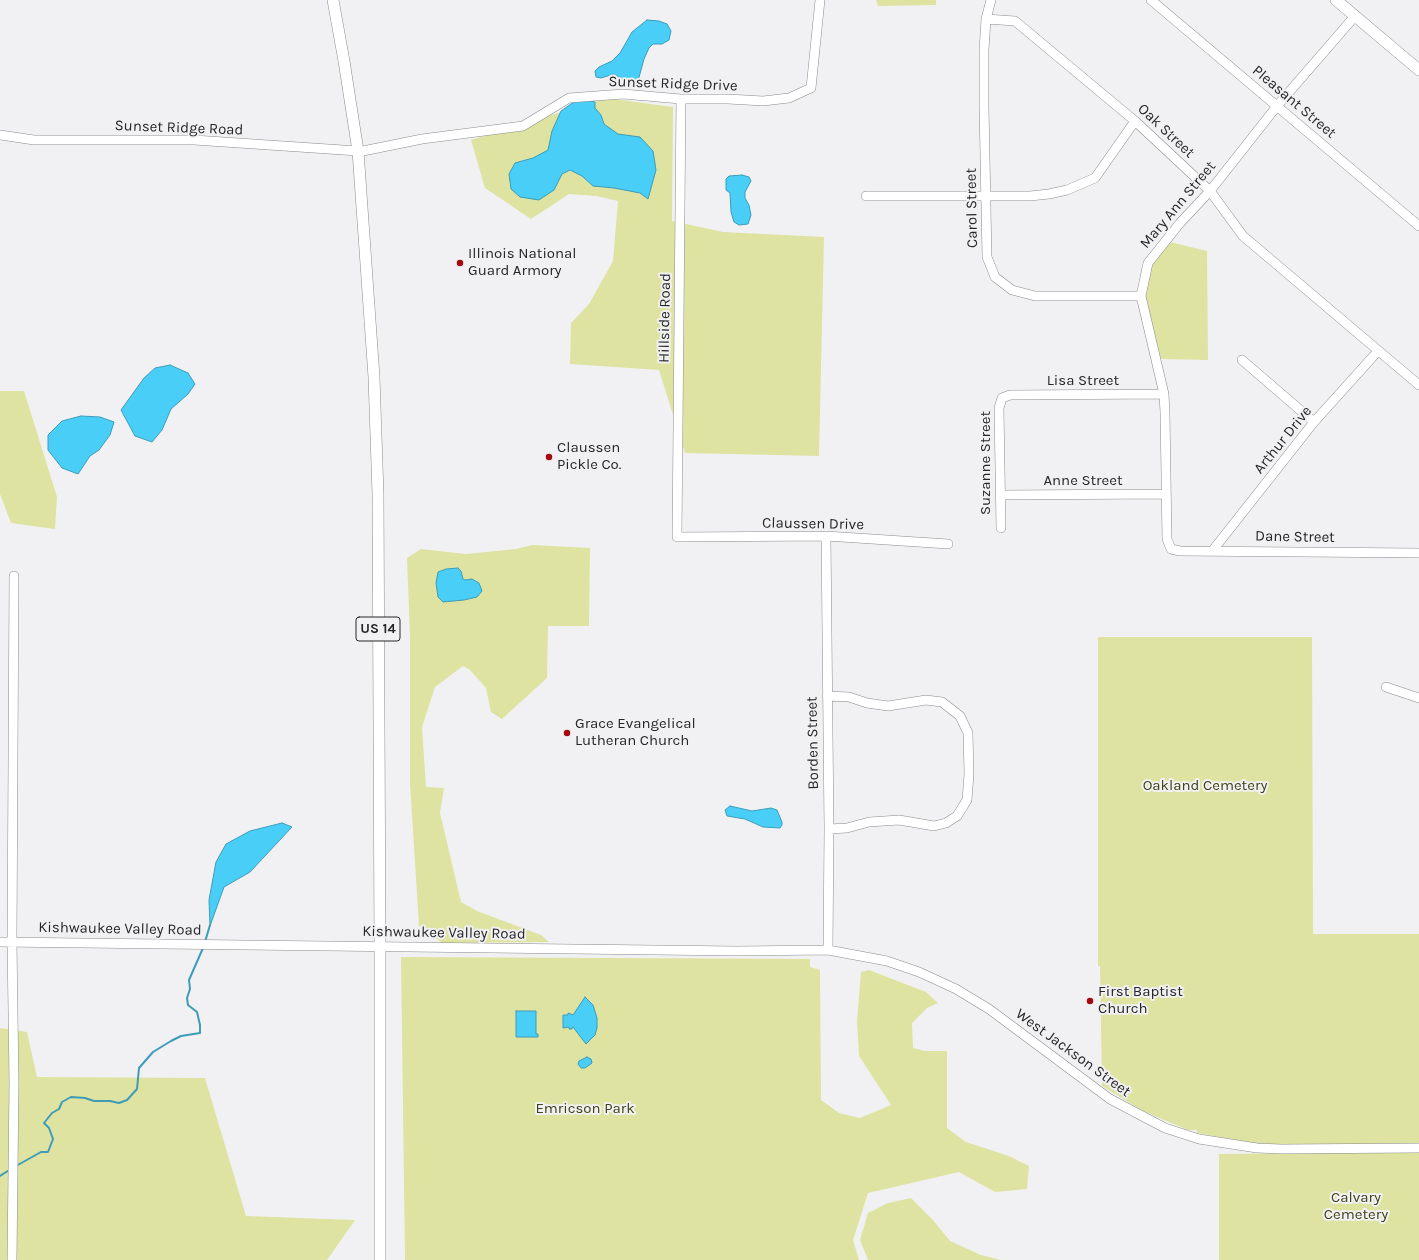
<!DOCTYPE html>
<style>
body{margin:0}
canvas{display:block;background:#f1f1f3}
</style>
<canvas width="1419" height="1260"></canvas>
<script>
const c = document.querySelector('canvas').getContext('2d');
c.lineJoin = 'round';
function fill(path, color) {
  c.fillStyle = color;
  c.fill(path, 'evenodd');
}
function poly(rows) {
  const path = new Path2D();
  for (const r of rows) {
    path.moveTo(r[0], r[1]);
    for (let i = 2; i < r.length; i += 2) path.lineTo(r[i], r[i + 1]);
  }
  return path;
}
function trace(path, color, width, dash) {
  c.strokeStyle = color;
  c.lineWidth = width;
  c.lineCap = dash ? 'butt' : 'round';
  c.setLineDash(dash || []);
  c.stroke(path);
}
function label(font, color, halo, rows, align = 'center') {
  c.font = font + ' Karla,sans-serif';
  c.lineWidth = 4;
  c.setLineDash([]);
  c.textBaseline = 'middle';
  c.strokeStyle = halo;
  c.fillStyle = color;
  for (const [text, x, y, turn = 0] of rows) {
    c.save();
    c.translate(x, y);
    c.rotate((+turn || 0) * Math.PI / 180);
    c.textAlign = isNaN(turn) ? turn : align;
    if (halo) c.strokeText(text, 0, 0);
    c.fillText(text, 0, 0);
    c.restore();
  }
}
const green = poly([
 [876,0,936,0,936,5,878,6],
 [606,98,673,107,672,221,723,232,824,237,819,456,685,453,659,370,570,364,571,323,589,304,613,261,618,201,596,196,569,194,531,219,485,188,471,140],
 [1170,242,1207,251,1208,360,1161,359,1146,302,1146,285,1151,266],
 [0,391,24,391,57,497,55,529,11,523,0,494],
 [532,545,590,548,589,626,548,626,547,678,502,719,491,712,486,688,470,670,463,666,435,687,422,727,426,787,444,788,440,813,461,902,477,911,541,935,549,942,442,943,419,926,410,784,410,636,407,558,421,549,466,554,516,549],
 [1098,637,1312,637,1313,934,1419,934,1419,1145,1281,1146,1246,1142,1197,1133,1197,1130,1188,1130,1143,1111,1102,1086,1100,966,1098,966],
 [401,957,810,959,810,967,820,970,821,1100,839,1113,860,1118,891,1105,859,1056,857,1021,861,972,869,970,926,992,938,1003,927,1008,912,1023,913,1048,925,1051,947,1051,947,1128,966,1142,1009,1156,1029,1166,1027,1189,995,1192,959,1172,868,1193,853,1240,859,1260,405,1260],
 [0,1028,27,1032,37,1077,205,1078,246,1216,355,1220,327,1260,0,1260],
 [1419,1152,1419,1260,1219,1260,1219,1154],
 [911,1198,933,1220,950,1241,981,1255,1001,1260,868,1260,860,1240,868,1213,888,1203]
]);
const water = poly([
 [647,20,659,21,667,24,671,31,669,40,662,44,653,44,649,48,644,59,638,81,627,82,614,74,601,78,596,77,595,71,599,67,612,61,620,53,632,32,647,20],
 [587,100,595,102,595,108,601,115,604,124,618,134,640,137,653,151,656,170,648,199,640,193,614,188,593,186,582,176,570,170,562,174,554,190,539,200,520,197,511,189,509,174,515,163,533,158,548,150,552,131,561,111,574,102,587,100],
 [742,175,749,177,751,181,745,192,745,198,749,205,751,215,748,224,739,225,734,222,731,212,730,193,726,190,726,179,729,176,742,175],
 [170,365,188,373,195,384,188,394,171,409,162,430,152,442,135,436,121,410,144,378,155,368,170,365],
 [81,416,100,417,114,422,110,435,99,450,90,456,78,474,62,468,48,450,48,435,62,421,81,416],
 [458,568,461,571,463,579,465,580,472,579,479,583,482,591,477,597,464,600,443,602,438,597,436,583,438,572,446,569,458,568],
 [730,806,752,811,771,808,777,810,782,822,782,825,780,828,763,827,745,819,727,816,725,810,730,806],
 [282,823,292,827,250,872,224,887,210,926,209,900,216,862,226,844,250,831,282,823],
 [585,997,593,1005,597,1018,597,1028,595,1035,586,1044,573,1027,572,1028,572,1029,569,1029,569,1027,563,1028,563,1015,568,1015,568,1013,573,1015,585,997],
 [516,1011,536,1011,536,1034,538,1034,538,1037,516,1037,516,1011],
 [587,1057,591,1059,592,1063,585,1068,581,1068,578,1064,579,1061,587,1057]
]);
const stream = poly([
 [205,942,210,925],
 [16,1166,41,1152,48,1152,53,1139,49,1128,44,1123,52,1113,59,1109,62,1102,71,1097,85,1098,94,1101,110,1101,119,1103,127,1100,137,1089,139,1068,153,1052,171,1041,181,1036,200,1033,200,1025,197,1012,188,1005,187,998,190,989,189,980,203,948],
 [0,1176,11,1169]
]);
const minor = poly([
 [991,0,986,19,984,50,984,107,987,257,995,277,1012,290,1035,296,1141,296],
 [1151,0,1419,226],
 [1355,16,1277,106,1210,191,1180,223,1148,263,1141,296,1164,394,1165,413,1167,539,1171,549,1180,551,1419,553],
 [986,19,1015,21,1135,121,1210,191,1243,236,1419,385],
 [681,99,677,537,826,536,948,544],
 [0,135,34,140,194,140,358,151],
 [358,152,422,139,523,126,569,98,623,94,681,99,728,99,763,101,789,98,811,88,820,0],
 [866,196,1030,196,1049,194,1067,190,1095,178,1135,121],
 [1242,360,1314,422],
 [1000,495,1166,494],
 [1001,528,999,408,1002,398,1010,395,1164,394],
 [826,536,829,829,828,950],
 [1213,550,1314,422,1378,351],
 [1386,687,1419,698],
 [827,696,849,697,867,703,888,706,926,700,942,702,960,716,968,733,969,774,967,800,957,816,946,823,934,826,899,820,869,822,847,828,829,829],
 [0,942,737,951,828,950,887,961,919,972,956,989,989,1009,1110,1099,1165,1128,1199,1139,1257,1148,1281,1149,1419,1148],
 [12,1260,14,1083,12,942,14,576]
]);
const major = poly([
 [333,0,344,61,358,151,374,377,378,494,380,947,380,1260],
 [1336,0,1419,70]
]);
const markers = [
 [460,263,4,"#a3090e"],
 [549,457,4,"#a3090e"],
 [567,733,4,"#a3090e"],
 [1090,1001,4,"#a3090e"]
];
const shields = [
 [378,629,44]
];
const shieldNames = [
 ["US 14",378,629]
];
const streetNames = [
 ["Sunset Ridge Drive",673,84,2],
 ["Pleasant Street",1294,102,40],
 ["Sunset Ridge Road",179,128,2],
 ["Oak Street",1166,131,43],
 ["Mary Ann Street",1178,205,-50],
 ["Carol Street",972,208,-91],
 ["Hillside Road",665,318,-89],
 ["Lisa Street",1083,381],
 ["Arthur Drive",1283,440,-51],
 ["Suzanne Street",986,463,-90],
 ["Anne Street",1083,481],
 ["Claussen Drive",813,524,1],
 ["Dane Street",1295,537,1],
 ["Borden Street",813,743,-91],
 ["Kishwaukee Valley Road",120,929,1],
 ["Kishwaukee Valley Road",444,933,1],
 ["West Jackson Street",1073,1053,36]
];
const poiNames = [
 ["Illinois National",468,254],
 ["Guard Armory",468,271],
 ["Claussen",557,448],
 ["Pickle Co.",557,465],
 ["Grace Evangelical",575,724],
 ["Lutheran Church",575,741],
 ["First Baptist",1098,992],
 ["Church",1098,1009]
];
const parkNames = [
 ["Oakland Cemetery",1205,786],
 ["Emricson Park",585,1109],
 ["Calvary",1356,1198],
 ["Cemetery",1356,1215]
];
fill(green, '#dfe3a1');
fill(water, '#48cef7');
trace(water, '#3e9cb9', 1);
trace(stream, '#3e9cb9', 2);
trace(minor, '#8a8b8d', 10);
trace(major, '#8a8b8d', 12);
trace(minor, '#fff', 9);
trace(major, '#fff', 11);
for (const [x, y, r, color] of markers) {
  const dot = new Path2D();
  dot.arc(x, y, r, 0, 2 * Math.PI);
  c.fillStyle = color;
  c.fill(dot);
  trace(dot, '#f1f1f3', 1.5);
}
for (const [x, y, w] of shields) {
  const box = new Path2D();
  box.roundRect(x - w / 2, y - 12, w, 24, 3);
  c.fillStyle = '#f1f1f3';
  c.fill(box);
  trace(box, '#262627', 1);
}
label('bold 14px', '#262627', null, shieldNames);
label('15px', '#262627', '#f1f1f3', streetNames);
label('15px', '#262627', '#f1f1f3', poiNames, 'left');
label('15px', '#404116', '#f1f1f3', parkNames);
</script>
